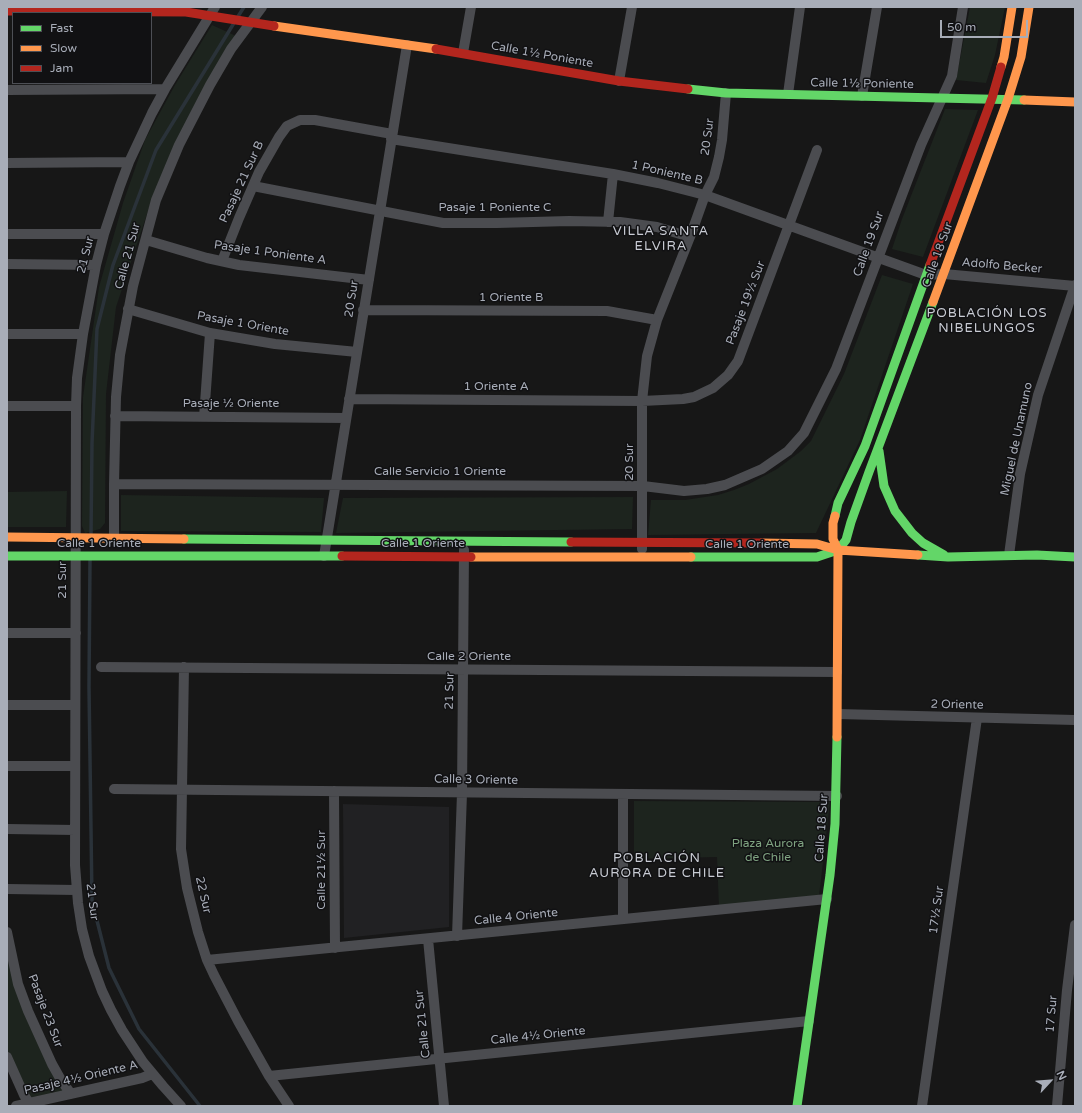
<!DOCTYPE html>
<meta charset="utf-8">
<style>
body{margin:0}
#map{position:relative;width:1082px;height:1113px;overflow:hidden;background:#171717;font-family:"Varela Round",sans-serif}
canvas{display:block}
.frame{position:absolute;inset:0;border:8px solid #a8adb8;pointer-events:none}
.legend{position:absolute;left:12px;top:12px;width:140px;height:72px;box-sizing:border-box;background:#111113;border:1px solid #4d4f55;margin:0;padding:5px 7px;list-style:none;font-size:12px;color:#a8adb8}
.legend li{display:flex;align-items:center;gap:8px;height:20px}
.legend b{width:20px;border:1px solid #4d4f55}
.north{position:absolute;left:1030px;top:1061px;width:40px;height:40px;-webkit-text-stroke:3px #111113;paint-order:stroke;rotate:64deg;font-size:11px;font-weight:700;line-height:16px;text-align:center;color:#a8adb8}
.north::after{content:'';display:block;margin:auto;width:14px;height:18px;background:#a8adb8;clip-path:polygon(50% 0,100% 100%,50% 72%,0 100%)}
.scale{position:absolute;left:940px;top:20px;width:88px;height:18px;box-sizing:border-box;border:2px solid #a8adb8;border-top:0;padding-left:5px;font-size:12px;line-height:14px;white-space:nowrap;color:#a8adb8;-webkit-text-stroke:3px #111113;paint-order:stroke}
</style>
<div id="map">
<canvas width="1082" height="1113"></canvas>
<div class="frame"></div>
<ul class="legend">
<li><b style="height:5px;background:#63d668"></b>Fast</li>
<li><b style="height:5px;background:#ff974d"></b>Slow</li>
<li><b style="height:5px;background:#b3261e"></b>Jam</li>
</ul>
<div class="north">N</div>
<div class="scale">50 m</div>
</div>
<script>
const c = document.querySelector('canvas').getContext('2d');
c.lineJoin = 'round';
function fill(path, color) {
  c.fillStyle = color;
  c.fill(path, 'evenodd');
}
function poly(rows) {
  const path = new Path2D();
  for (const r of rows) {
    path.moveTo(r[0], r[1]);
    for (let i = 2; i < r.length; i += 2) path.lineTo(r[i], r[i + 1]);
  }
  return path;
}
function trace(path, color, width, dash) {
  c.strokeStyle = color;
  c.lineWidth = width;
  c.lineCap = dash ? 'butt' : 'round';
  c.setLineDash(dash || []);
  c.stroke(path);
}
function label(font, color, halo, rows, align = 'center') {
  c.font = font + ' "Varela Round",sans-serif';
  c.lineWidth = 3;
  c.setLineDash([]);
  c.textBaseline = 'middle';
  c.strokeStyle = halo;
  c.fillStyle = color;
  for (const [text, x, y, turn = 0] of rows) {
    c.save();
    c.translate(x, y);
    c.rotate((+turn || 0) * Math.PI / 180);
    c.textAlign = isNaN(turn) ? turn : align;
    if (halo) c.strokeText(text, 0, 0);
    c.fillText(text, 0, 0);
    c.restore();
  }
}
const built = poly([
 [343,804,449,807,449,927,344,938]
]);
const green = poly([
 [970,7,1005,7,995,55,986,83,956,80],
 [212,25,236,36,154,193,116,307,106,394,105,523,100,529,85,533,82,526,83,397,99,287,123,203,145,140,175,85],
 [945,109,978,110,923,257,892,249,902,219],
 [882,275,913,284,860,440,816,533,648,535,651,500,685,500,718,495,734,490,749,484,777,469,801,451,811,441,844,374],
 [67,491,66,527,7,527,7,492],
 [121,495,324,498,321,532,121,531],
 [633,497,632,529,336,533,343,498],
 [634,801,830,802,819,896,719,907,717,857,634,859],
 [7,932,18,984,71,1094,29,1103,7,1057]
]);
const stream = poly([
 [237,18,244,7],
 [91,535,92,443,97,329,113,265,156,150,234,23],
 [90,560,89,687,92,901,109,968,139,1029,200,1106]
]);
const street = poly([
 [463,53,471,7],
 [619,81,632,7],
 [7,90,165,89],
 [788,94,800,7],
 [862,96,877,7],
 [391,139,613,174,658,183,705,195,926,275,944,274,1075,286],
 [7,163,129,162],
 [253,186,443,223,497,223,569,221,620,222,657,227,690,237],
 [608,222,613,174],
 [7,234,104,234],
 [146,240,207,258,239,265,369,280],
 [222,261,239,218,259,172,279,137,287,126,300,120,315,120,392,134],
 [7,264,96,265],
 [128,309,210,333,275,344,357,352],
 [363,310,607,311,657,320],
 [7,334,83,334],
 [349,399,642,401,683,399,694,397,713,388,728,375,738,361,817,150],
 [7,406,76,406],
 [115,416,346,418],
 [204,417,210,333],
 [114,484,643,486,684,491,707,489,725,485,762,469,788,451,804,433,836,369,921,145,952,76,963,7],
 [114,538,114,484,116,397,120,355,133,286,156,200,179,145,210,85,231,49,262,7],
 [642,549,642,401,647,356,657,320,690,237,705,195,714,177,719,157,722,140,726,93],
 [1009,555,1020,474,1038,395,1075,285],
 [324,556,407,45],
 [7,633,76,633],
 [101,667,837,672],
 [184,667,181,849,187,888,198,932,207,960,214,975,238,1021,269,1076,289,1106],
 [7,705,75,705],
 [838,714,1075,720],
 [7,766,75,766],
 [114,789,837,796],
 [334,791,335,948],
 [623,794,623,919],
 [7,829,75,830],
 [7,889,76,890],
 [7,932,18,984,28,1011,52,1064,61,1080,71,1094],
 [457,936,462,793,464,550],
 [428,939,444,1106],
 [207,960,827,899],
 [7,1057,24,1095,29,1103],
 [269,1076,809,1021],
 [16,1106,142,1078,152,1074],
 [181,1106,163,1086,143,1062,122,1030,111,1010,102,991,89,956,82,929,78,903,75,865,76,406,77,378,83,334,96,265,104,234,120,186,129,162,152,113,165,89,215,7],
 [922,1106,977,718],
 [1057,1106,1067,990,1075,925]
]);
const fast = poly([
 [688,89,726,93,1024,100],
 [879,451,884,486,895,511,912,533,923,543,944,555],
 [835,516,838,503,865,446,930,265],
 [184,539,571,542],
 [918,555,948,557,1037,555,1075,557],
 [7,556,342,556],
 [691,557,817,557,838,550,846,540,851,522,869,472,933,302],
 [797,1106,830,875,835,824,837,737]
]);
const slow = poly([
 [274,26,436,49],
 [1001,67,1004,57,1012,7],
 [1024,100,1075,102],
 [933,302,1008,99,1021,57,1029,7],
 [835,516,833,523,833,539,838,550,837,737],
 [7,537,184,539],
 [762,543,817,544,838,550,918,555],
 [471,557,691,557]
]);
const jam = poly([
 [7,11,186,12,274,26],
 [436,49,619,81,688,89],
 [930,265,992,98,1001,67],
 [571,542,762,543],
 [342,556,471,557]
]);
const streetNames = [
 ["Calle 1½ Poniente",542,55,10],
 ["Calle 1½ Poniente",862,84,1],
 ["20 Sur",708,137,-82],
 ["1 Poniente B",667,173,13],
 ["Pasaje 21 Sur B",242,182,-65],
 ["Pasaje 1 Poniente C",495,208],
 ["Calle 19 Sur",869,244,-70],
 ["Pasaje 1 Poniente A",270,253,8],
 ["21 Sur",86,255,-76],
 ["Calle 18 Sur",938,255,-70],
 ["Calle 21 Sur",128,256,-75],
 ["Adolfo Becker",1002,266,5],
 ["1 Oriente B",511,298],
 ["20 Sur",352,299,-81],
 ["Pasaje 19½ Sur",746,303,-69],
 ["Pasaje 1 Oriente",243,324,10],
 ["1 Oriente A",496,387],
 ["Pasaje ½ Oriente",231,404],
 ["Miguel de Unamuno",1017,439,-78],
 ["20 Sur",630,462,-90],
 ["Calle Servicio 1 Oriente",440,472],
 ["Calle 1 Oriente",99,544],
 ["Calle 1 Oriente",423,544],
 ["Calle 1 Oriente",747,545],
 ["21 Sur",63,580,-90],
 ["Calle 2 Oriente",469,657],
 ["21 Sur",450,691,-89],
 ["2 Oriente",957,705,1],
 ["Calle 3 Oriente",476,780,1],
 ["Calle 18 Sur",822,828,-86],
 ["Calle 21½ Sur",322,870,-90],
 ["22 Sur",203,895,77],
 ["21 Sur",92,902,83],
 ["17½ Sur",937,910,-82],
 ["Calle 4 Oriente",516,917,-6],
 ["Pasaje 23 Sur",45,1011,69],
 ["17 Sur",1052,1014,-85],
 ["Calle 21 Sur",423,1024,-96],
 ["Calle 4½ Oriente",538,1036,-6],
 ["Pasaje 4½ Oriente A",81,1078,-13]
];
const parkNames = [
 ["Plaza Aurora",768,844],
 ["de Chile",768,858]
];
const neighbourhoodNames = [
 ["VILLA SANTA",661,232],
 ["ELVIRA",661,247],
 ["POBLACIÓN LOS",987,314],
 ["NIBELUNGOS",987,329],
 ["POBLACIÓN",657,859],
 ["AURORA DE CHILE",657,874]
];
fill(built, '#212123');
fill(green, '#1d241e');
trace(stream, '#2a3239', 3.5);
trace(street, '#4b4c50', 10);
trace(fast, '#63d668', 9);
trace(slow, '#ff974d', 9);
trace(jam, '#b3261e', 9);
label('12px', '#a8adb8', '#111113', streetNames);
label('12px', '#7fa381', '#111113', parkNames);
c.letterSpacing = '1px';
label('13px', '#c9ccd4', '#111113', neighbourhoodNames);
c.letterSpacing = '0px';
</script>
